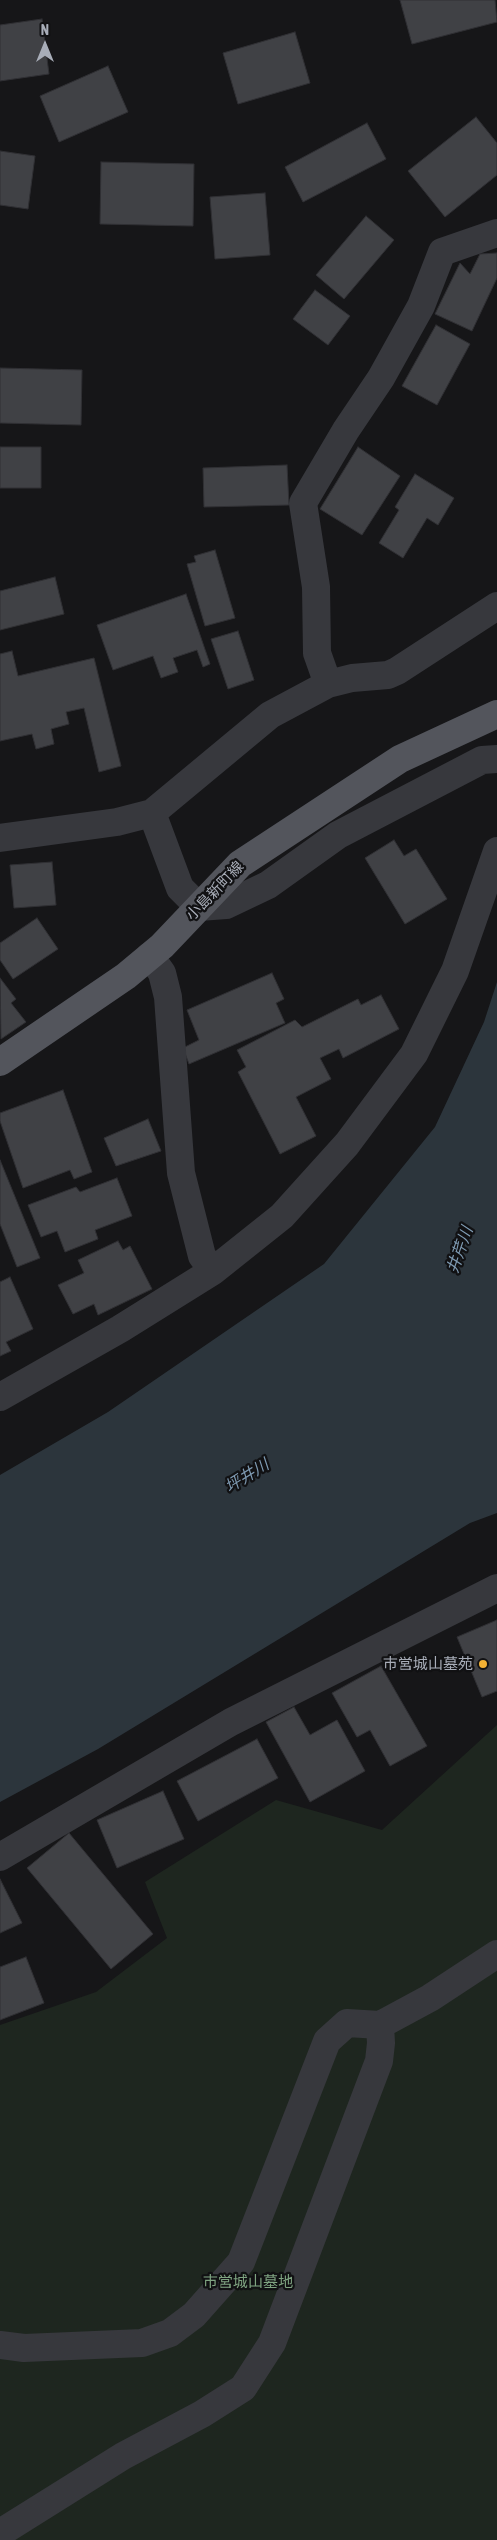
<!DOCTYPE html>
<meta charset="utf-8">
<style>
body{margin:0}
#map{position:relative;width:497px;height:2540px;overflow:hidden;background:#161618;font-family:"Asap Condensed",sans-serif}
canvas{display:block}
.north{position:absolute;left:20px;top:20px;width:50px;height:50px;-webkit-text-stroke:4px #111113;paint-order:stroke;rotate:0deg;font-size:14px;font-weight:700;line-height:20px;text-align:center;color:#a8adb8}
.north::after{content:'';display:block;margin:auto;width:18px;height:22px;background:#a8adb8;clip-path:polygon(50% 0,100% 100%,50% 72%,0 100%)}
</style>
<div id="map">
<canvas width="497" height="2540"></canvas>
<div class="north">N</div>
</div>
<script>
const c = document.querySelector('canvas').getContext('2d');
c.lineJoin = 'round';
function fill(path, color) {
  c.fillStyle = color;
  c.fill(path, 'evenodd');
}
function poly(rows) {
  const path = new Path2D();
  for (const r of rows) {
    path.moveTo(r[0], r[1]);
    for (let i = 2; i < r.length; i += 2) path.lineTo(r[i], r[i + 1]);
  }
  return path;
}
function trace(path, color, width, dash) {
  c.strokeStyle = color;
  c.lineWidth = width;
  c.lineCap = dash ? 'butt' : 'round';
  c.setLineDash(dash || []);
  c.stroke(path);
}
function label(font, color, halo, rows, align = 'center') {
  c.font = font + ' "Asap Condensed","Noto Sans JP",sans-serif';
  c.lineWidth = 4.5;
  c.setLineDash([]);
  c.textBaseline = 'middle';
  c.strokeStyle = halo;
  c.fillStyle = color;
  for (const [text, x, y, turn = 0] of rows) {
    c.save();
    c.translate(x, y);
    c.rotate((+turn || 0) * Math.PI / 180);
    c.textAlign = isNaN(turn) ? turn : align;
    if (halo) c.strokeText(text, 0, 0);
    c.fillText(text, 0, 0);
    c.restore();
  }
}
const green = poly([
 [497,1725,497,2540,0,2540,0,2025,96,1992,167,1938,145,1882,276,1800,382,1830]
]);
const water = poly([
 [497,982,497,1513,470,1523,98,1749,0,1802,0,1475,108,1412,324,1264,435,1127,484,1022]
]);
const building = poly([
 [400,0,495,0,497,22,412,44,400,0],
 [42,19,49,74,0,81,0,25,42,19],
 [295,32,310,83,238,104,223,53,295,32],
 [108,66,128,112,59,142,40,96,108,66],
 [476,117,497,143,497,175,445,217,408,171,476,117],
 [367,123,386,159,303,202,285,167,367,123],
 [0,151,35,156,28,209,0,205,0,151],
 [101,162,194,164,193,226,100,224,101,162],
 [265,193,270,255,215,259,210,197,265,193],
 [366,216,394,240,344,299,316,275,366,216],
 [497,253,497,278,472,331,435,314,460,263,470,274,480,254,497,253],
 [315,290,350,316,328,345,293,319,315,290],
 [436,325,470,344,437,405,402,386,436,325],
 [0,368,82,370,81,425,0,423,0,368],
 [0,447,41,447,41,488,0,488,0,447],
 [358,447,400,476,362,535,320,509,358,447],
 [287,465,289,505,204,507,203,468,287,465],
 [415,474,454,498,438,525,427,518,403,558,379,543,399,510,395,507,415,474],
 [215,550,235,618,205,626,187,564,196,562,194,556,215,550],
 [55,577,64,614,0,630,0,591,55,577],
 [186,594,210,664,203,667,197,650,173,658,178,672,161,678,153,656,113,670,97,625,186,594],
 [238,631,254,680,228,689,211,639,238,631],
 [12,651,18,676,94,658,121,766,99,772,84,708,66,712,69,724,51,729,54,744,36,749,32,734,0,741,0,654,12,651],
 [394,840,404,856,416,849,447,899,405,924,365,858,394,840],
 [52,862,56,905,14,908,10,865,52,862],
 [37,918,58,949,13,979,0,960,0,943,37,918],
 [272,973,284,999,276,1003,285,1023,189,1064,183,1048,199,1040,187,1010,272,973],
 [0,978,16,999,11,1003,26,1022,1,1039,0,978],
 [381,995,399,1029,343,1058,339,1049,320,1058,331,1079,296,1097,316,1136,280,1154,238,1072,246,1067,237,1050,295,1020,302,1027,358,999,361,1005,381,995],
 [63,1090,92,1172,74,1179,70,1170,23,1188,0,1121,0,1113,63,1090],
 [148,1119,161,1151,116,1166,104,1138,148,1119],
 [0,1160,40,1258,17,1267,0,1224,0,1160],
 [117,1178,132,1216,95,1230,98,1239,65,1252,57,1231,41,1237,28,1205,76,1187,80,1192,117,1178],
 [118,1241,123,1250,130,1246,152,1289,98,1315,94,1304,73,1314,58,1285,84,1273,78,1260,118,1241],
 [10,1277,33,1329,6,1342,11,1351,0,1356,0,1282,10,1277],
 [497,1620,497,1691,482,1697,457,1637,497,1620],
 [381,1666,427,1746,390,1766,370,1730,357,1737,332,1693,381,1666],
 [294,1707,310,1735,337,1720,365,1771,310,1802,266,1722,294,1707],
 [257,1739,278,1778,198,1821,177,1781,257,1739],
 [163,1791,184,1839,117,1868,97,1820,163,1791],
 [69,1833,153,1934,111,1969,27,1868,69,1833],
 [0,1879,22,1923,0,1933,0,1879],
 [26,1957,44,2003,0,2020,0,1967,26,1957]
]);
const minor = poly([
 [328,684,317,653,316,587,303,503,346,430,381,378,421,306,442,252,497,233],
 [152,813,180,888,199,907,226,905,268,885,338,835,482,760,497,759],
 [0,838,117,822,152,813,270,715,328,684,352,678,388,675,397,671,497,606],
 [150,956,162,973,168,997,181,1173,202,1256,213,1271],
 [0,1397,120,1329,213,1271,282,1216,347,1144,414,1054,455,971,497,851],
 [0,1857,231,1722,497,1588],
 [0,2345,24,2348,142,2343,170,2333,194,2315,241,2262,327,2041,347,2023,380,2025,430,1998,497,1954],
 [0,2533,123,2456,202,2414,243,2388,272,2343,379,2061,381,2043,380,2025]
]);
const major = poly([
 [0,1062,126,976,162,946,240,864,400,759,497,714]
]);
const markers = [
 [483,1664,5,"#f2b134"]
];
const streetNames = [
 ["小島新町線",215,891,-46]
];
const poiNames = [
 ["市営城山墓苑",473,1664]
];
const parkNames = [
 ["市営城山墓地",248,2282]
];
const waterNames = [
 ["井芹川",460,1250,-71],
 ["坪井川",247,1476,-32]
];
fill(green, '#1e261f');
fill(water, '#2c353c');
fill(building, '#404145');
trace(building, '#303034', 1);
trace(minor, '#37383d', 28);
trace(major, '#53555c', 28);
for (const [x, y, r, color] of markers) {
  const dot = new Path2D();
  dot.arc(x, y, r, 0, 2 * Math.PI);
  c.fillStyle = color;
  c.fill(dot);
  trace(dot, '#111113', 2);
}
label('15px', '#a8adb8', '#111113', streetNames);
label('15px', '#a8adb8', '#111113', poiNames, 'right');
label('15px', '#7fa381', '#111113', parkNames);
label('italic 16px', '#7f9bb3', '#111113', waterNames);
</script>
